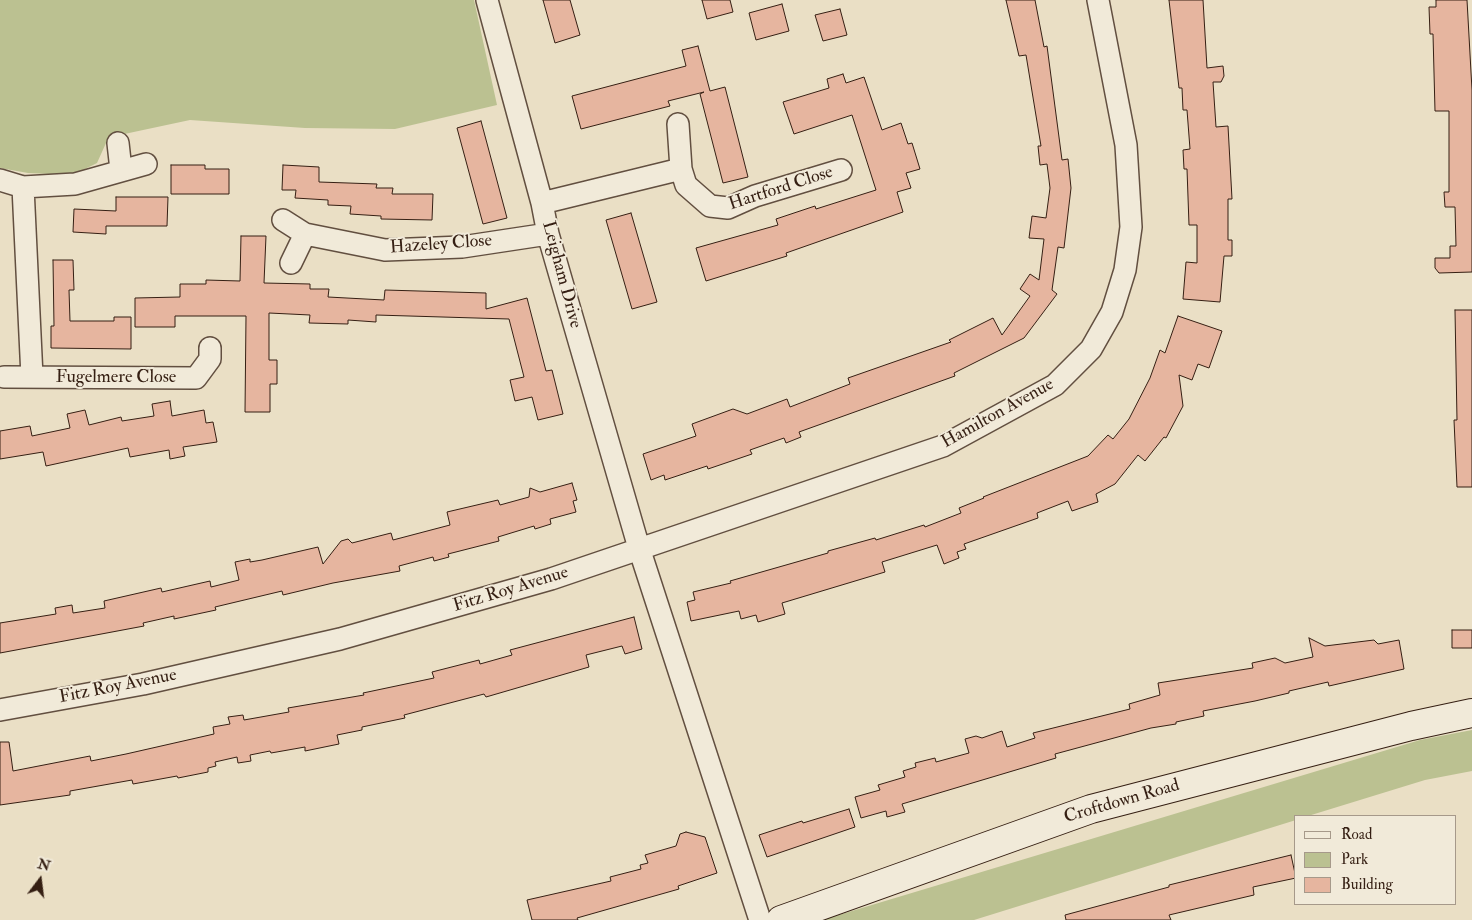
<!DOCTYPE html>
<style>
body{margin:0}
#map{position:relative;width:1472px;height:920px;overflow:hidden;background:#eadfc5;font-family:"IM FELL Double Pica",serif}
canvas{display:block}
.legend{position:absolute;left:1294px;top:815px;width:162px;height:90px;box-sizing:border-box;background:#f1ead9;border:1px solid #a6998a;margin:0;padding:6px 9px;list-style:none;font-size:15px;color:#351f13}
.legend li{display:flex;align-items:center;gap:10px;height:25px}
.legend b{width:25px;border:1px solid #a6998a}
.north{position:absolute;left:15px;top:855px;width:50px;height:50px;-webkit-text-stroke:4px #f1ead9;paint-order:stroke;rotate:15deg;font-size:14px;font-weight:700;line-height:20px;text-align:center;color:#351f13}
.north::after{content:'';display:block;margin:auto;width:18px;height:22px;background:#351f13;clip-path:polygon(50% 0,100% 100%,50% 72%,0 100%)}
</style>
<div id="map">
<canvas width="1472" height="920"></canvas>
<ul class="legend">
<li><b style="height:6px;background:#f1ead9"></b>Road</li>
<li><b style="height:14px;background:#bbc191"></b>Park</li>
<li><b style="height:14px;background:#e6b59f"></b>Building</li>
</ul>
<div class="north">N</div>
</div>
<script>
const c = document.querySelector('canvas').getContext('2d');
c.lineJoin = 'round';
function fill(path, color) {
  c.fillStyle = color;
  c.fill(path, 'evenodd');
}
function poly(rows) {
  const path = new Path2D();
  for (const r of rows) {
    path.moveTo(r[0], r[1]);
    for (let i = 2; i < r.length; i += 2) path.lineTo(r[i], r[i + 1]);
  }
  return path;
}
function trace(path, color, width, dash) {
  c.strokeStyle = color;
  c.lineWidth = width;
  c.lineCap = dash ? 'butt' : 'round';
  c.setLineDash(dash || []);
  c.stroke(path);
}
function label(font, color, halo, rows, align = 'center') {
  c.font = font + ' "IM FELL Double Pica",serif';
  c.lineWidth = 4;
  c.setLineDash([]);
  c.textBaseline = 'middle';
  c.strokeStyle = halo;
  c.fillStyle = color;
  for (const [text, x, y, turn = 0] of rows) {
    c.save();
    c.translate(x, y);
    c.rotate((+turn || 0) * Math.PI / 180);
    c.textAlign = isNaN(turn) ? turn : align;
    if (halo) c.strokeText(text, 0, 0);
    c.fillText(text, 0, 0);
    c.restore();
  }
}
const green = poly([
 [0,0,474,0,497,105,395,129,305,128,190,120,115,136,106,143,97,163,73,175,28,173,0,168],
 [1472,730,1472,771,1425,780,1308,816,1296,816,1296,820,974,920,822,920,1420,740]
]);
const building = poly([
 [543,0,570,0,580,35,555,43,543,0],
 [702,0,730,0,733,12,707,19,702,0],
 [1006,0,1035,0,1044,47,1047,46,1062,160,1068,159,1071,188,1064,248,1058,247,1052,290,1057,294,1024,338,954,373,955,376,799,432,801,437,786,443,784,438,750,450,752,454,708,469,707,466,665,480,664,475,651,480,643,454,696,436,692,424,733,409,747,414,787,399,790,407,850,384,848,378,951,342,949,340,993,318,1002,335,1030,296,1020,289,1030,274,1039,280,1044,239,1029,238,1032,216,1046,218,1050,188,1047,164,1040,165,1038,146,1041,146,1026,55,1019,56,1006,0],
 [1169,0,1203,0,1207,68,1223,66,1224,76,1221,82,1213,82,1216,127,1228,126,1232,199,1228,199,1228,240,1232,240,1232,256,1224,256,1220,302,1183,299,1186,262,1197,263,1197,225,1189,225,1187,169,1184,169,1183,150,1190,149,1187,110,1183,110,1182,88,1179,88,1169,0],
 [1436,0,1467,0,1472,90,1472,272,1439,273,1435,268,1435,258,1450,258,1450,246,1456,246,1455,207,1445,207,1444,192,1449,192,1449,111,1435,111,1433,34,1430,34,1429,7,1436,7,1436,0],
 [782,4,789,31,756,40,749,13,782,4],
 [840,9,847,35,823,41,815,15,840,9],
 [698,46,710,91,725,87,748,177,723,183,700,94,704,92,668,101,670,106,581,129,572,96,686,66,682,50,698,46],
 [843,74,846,83,864,77,882,130,901,123,908,144,912,143,920,169,906,173,911,188,897,192,903,212,786,253,787,256,706,281,696,248,778,225,776,219,815,206,816,209,876,190,852,115,794,134,783,102,829,88,827,79,843,74],
 [481,121,507,218,483,224,457,128,481,121],
 [171,165,205,165,205,169,229,169,229,194,171,194,171,165],
 [283,165,319,167,319,182,377,184,376,188,393,188,392,194,433,194,432,220,381,219,381,216,350,214,351,206,328,205,328,200,295,198,296,190,282,190,283,165],
 [116,197,168,197,167,226,106,226,106,234,73,232,74,209,116,211,116,197],
 [631,213,657,302,632,309,606,220,631,213],
 [241,236,266,236,264,283,310,284,310,289,329,289,328,297,384,300,385,290,486,293,486,309,527,298,546,371,552,370,563,414,538,420,532,397,515,401,510,380,524,377,509,319,376,315,376,322,348,320,348,324,309,323,310,315,269,313,269,360,277,360,277,384,270,384,270,412,245,412,246,316,175,316,175,327,135,327,135,298,180,297,180,284,206,284,206,280,240,281,241,236],
 [53,260,73,260,74,290,69,290,70,321,114,321,114,317,131,317,131,349,51,348,51,326,54,326,53,260],
 [1455,310,1472,310,1472,487,1457,487,1454,420,1457,420,1455,310],
 [1178,316,1222,331,1209,368,1198,364,1192,380,1179,375,1183,406,1166,438,1164,437,1145,461,1138,455,1115,484,1096,494,1098,502,1072,511,1068,501,1037,513,1038,518,964,544,966,549,957,552,959,558,944,564,937,545,882,562,885,572,782,603,785,614,758,622,756,615,741,619,739,611,691,621,687,602,695,600,693,592,731,583,730,581,828,553,828,551,875,538,876,540,924,525,925,527,961,513,959,508,984,498,983,497,1088,456,1108,435,1113,439,1129,419,1150,378,1160,350,1165,353,1178,316],
 [170,401,172,416,204,410,206,423,213,422,217,442,183,447,185,456,170,459,169,450,130,457,128,448,46,466,43,452,0,459,0,431,30,426,32,436,70,428,67,414,85,410,89,425,121,417,122,421,154,416,152,404,170,401],
 [572,483,577,500,573,501,576,512,550,519,551,524,535,529,534,526,498,537,499,541,448,554,449,557,434,561,433,557,399,566,400,571,333,583,283,595,282,591,215,607,216,610,174,619,174,616,143,623,144,626,0,653,0,623,56,614,55,608,72,605,73,613,105,608,104,601,161,588,162,592,210,581,211,587,239,580,235,562,250,559,250,562,262,560,318,547,323,564,341,541,348,539,352,543,391,533,393,540,450,525,447,512,498,500,500,505,529,497,530,488,540,492,572,483],
 [634,617,642,649,625,654,622,646,586,655,589,667,486,697,484,694,404,715,405,718,362,727,362,730,337,735,339,744,305,751,305,747,271,753,270,751,250,755,251,761,238,763,237,757,215,762,216,766,208,768,208,772,178,778,177,776,133,784,132,780,70,791,70,795,0,805,0,742,9,742,13,771,90,756,91,761,126,754,214,734,213,727,230,724,228,717,243,715,244,720,289,712,288,708,364,695,363,693,434,678,432,672,479,660,480,664,512,655,510,650,634,617],
 [1452,630,1472,630,1472,648,1452,648,1452,630],
 [1309,638,1325,646,1374,640,1378,644,1399,640,1404,669,1329,686,1328,682,1289,691,1289,693,1255,701,1203,711,1204,716,1176,722,1176,724,1151,728,1055,754,1056,758,902,804,905,812,887,817,886,811,861,818,855,797,880,790,878,785,905,777,903,771,916,767,915,763,935,758,936,762,969,753,965,739,976,736,982,738,1002,731,1007,747,1035,738,1033,733,1130,709,1129,704,1160,695,1158,683,1253,668,1252,663,1275,658,1285,663,1313,657,1309,638],
 [849,809,855,827,767,857,759,835,802,821,803,823,849,809],
 [686,832,705,837,717,873,678,886,679,889,577,918,578,920,532,920,527,900,611,881,610,877,641,869,640,865,648,863,645,855,676,846,680,834,686,832],
 [1291,855,1296,878,1253,887,1254,895,1169,915,1171,920,1066,920,1065,915,1169,887,1169,885,1291,855]
]);
const street = poly([
 [487,0,542,203,548,234,639,548,760,920],
 [678,124,681,169,686,185,710,206,728,208,755,196,841,170],
 [118,143,121,170],
 [0,180,23,187,75,184,146,164],
 [23,187,32,377],
 [542,203,681,169],
 [283,220,305,234,385,250,462,247,548,234],
 [291,263,305,234],
 [4,377,196,378,210,359,210,348],
 [0,710,143,684,340,639,551,579,943,446,1055,385,1091,349,1112,312,1125,270,1131,227,1126,145,1098,0]
]);
const secondary = poly([
 [781,920,1091,809,1411,726,1472,713]
]);
const streetNames = [
 ["Hartford Close",781,189,-18],
 ["Hazeley Close",441,245,-4],
 ["Leigham Drive",561,275,75],
 ["Fugelmere Close",116,378],
 ["Hamilton Avenue",998,414,-29],
 ["Fitz Roy Avenue",511,590,-17],
 ["Fitz Roy Avenue",118,687,-11],
 ["Croftdown Road",1122,802,-16]
];
fill(green, '#bbc191');
fill(building, '#e6b59f');
trace(building, '#351f13', 1);
trace(street, '#624f40', 24);
trace(secondary, '#351f13', 30);
trace(street, '#f1ead9', 21);
trace(secondary, '#f1ead9', 28);
label('18px', '#351f13', '#f1ead9', streetNames);
</script>
